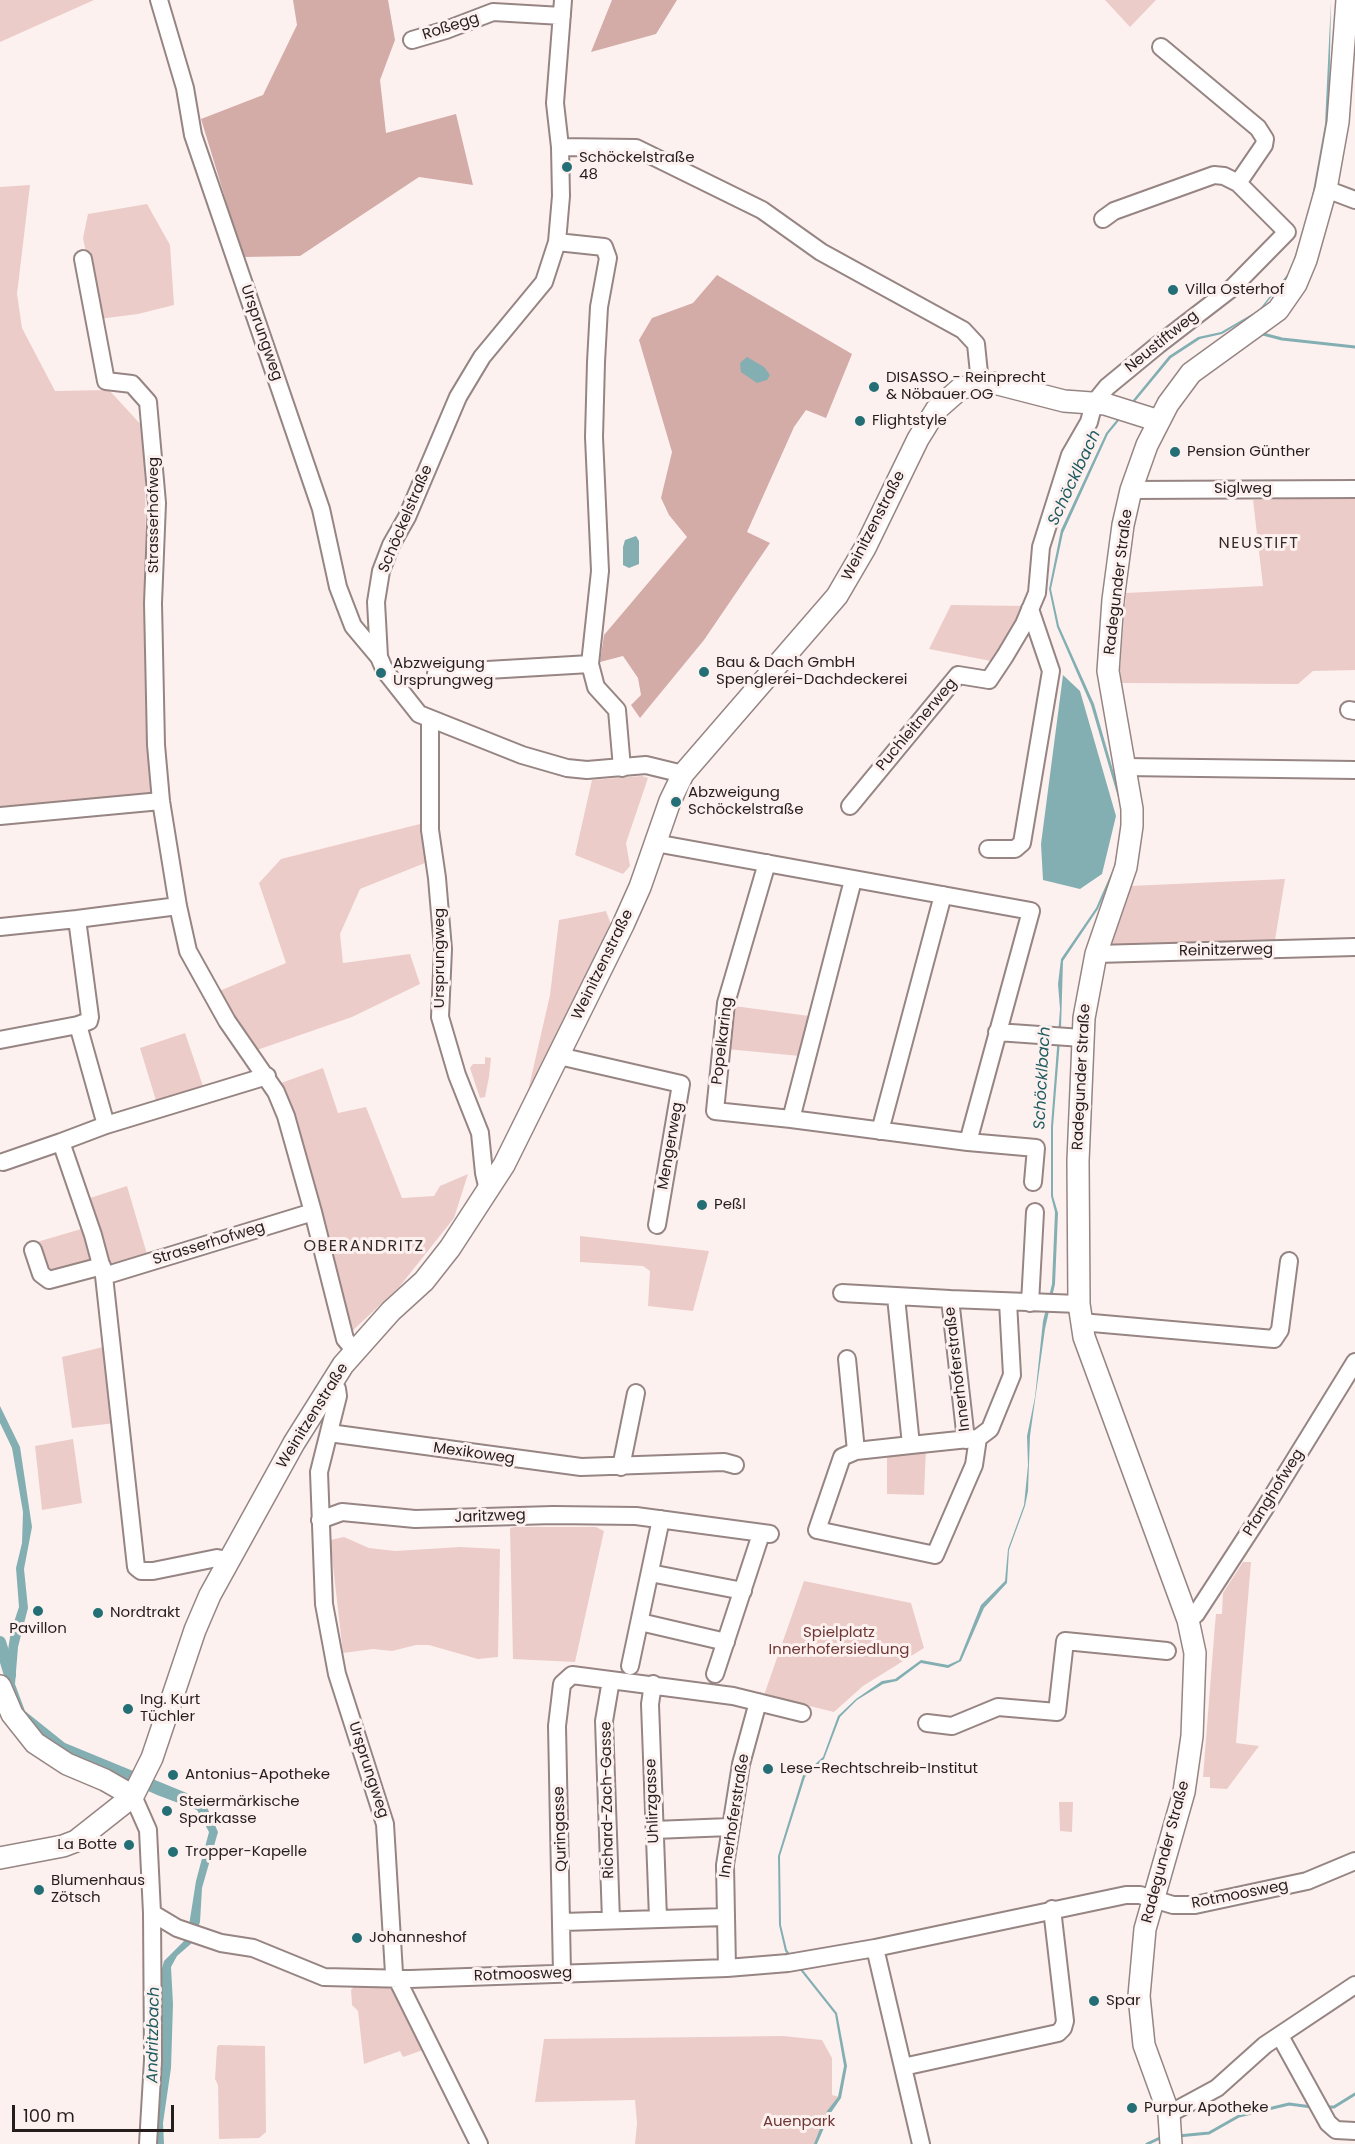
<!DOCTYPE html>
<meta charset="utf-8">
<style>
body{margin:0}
#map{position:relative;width:1355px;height:2144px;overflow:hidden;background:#fdf1f0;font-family:Poppins,sans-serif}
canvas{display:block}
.scale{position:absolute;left:12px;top:2105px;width:162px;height:27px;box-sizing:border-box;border:3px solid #251e1d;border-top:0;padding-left:8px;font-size:18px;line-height:21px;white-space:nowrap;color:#251e1d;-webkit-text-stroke:4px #fdf1f0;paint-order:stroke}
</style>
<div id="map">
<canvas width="1355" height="2144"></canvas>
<div class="scale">100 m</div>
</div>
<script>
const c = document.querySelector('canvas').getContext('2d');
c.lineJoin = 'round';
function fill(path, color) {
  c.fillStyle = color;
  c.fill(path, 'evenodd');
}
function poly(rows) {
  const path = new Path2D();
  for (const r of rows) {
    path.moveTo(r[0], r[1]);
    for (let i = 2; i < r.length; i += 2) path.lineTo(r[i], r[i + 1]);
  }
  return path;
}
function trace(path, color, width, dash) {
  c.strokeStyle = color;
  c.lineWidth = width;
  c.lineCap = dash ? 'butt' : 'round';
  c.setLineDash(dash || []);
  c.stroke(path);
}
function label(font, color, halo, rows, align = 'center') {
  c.font = font + ' Poppins,sans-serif';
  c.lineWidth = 6;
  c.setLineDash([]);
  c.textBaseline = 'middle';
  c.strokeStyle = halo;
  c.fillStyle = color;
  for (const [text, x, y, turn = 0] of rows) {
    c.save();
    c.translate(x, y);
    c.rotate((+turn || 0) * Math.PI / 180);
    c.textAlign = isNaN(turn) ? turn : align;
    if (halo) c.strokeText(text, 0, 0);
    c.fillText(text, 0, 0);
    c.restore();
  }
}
const green = poly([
 [0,0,94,0,0,42],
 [1105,0,1156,0,1130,27],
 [30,185,17,294,22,328,55,391,109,390,144,428,149,695,155,787,144,799,0,807,0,187],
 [147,204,170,245,174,305,138,314,99,319,83,238,88,214],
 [1355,497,1355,670,1313,671,1298,684,1122,683,1120,669,1126,593,1263,586,1253,500],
 [951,605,1027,606,996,662,929,649],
 [642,776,648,778,626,843,630,866,623,874,575,855,592,780],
 [420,824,425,863,360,889,340,934,343,963,410,954,420,984,352,1017,257,1050,230,1014,217,992,286,963,259,883,281,859],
 [1285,879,1275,940,1108,946,1130,886],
 [606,911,612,927,541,1074,528,1091,550,995,559,920],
 [734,1006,809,1016,800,1056,726,1049],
 [185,1033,204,1089,157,1104,140,1048],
 [485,1057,491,1058,489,1077,485,1097,480,1098,470,1068,473,1064,485,1064],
 [323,1068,338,1113,366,1107,402,1198,434,1196,440,1186,468,1174,454,1218,400,1286,348,1335,318,1212,281,1083],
 [127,1186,147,1254,110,1267,105,1248,84,1200],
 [88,1227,97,1263,51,1273,44,1265,37,1242],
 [580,1236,709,1251,693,1311,648,1306,650,1271,643,1266,580,1262],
 [107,1346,116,1423,72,1428,62,1357],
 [73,1439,82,1503,42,1510,35,1446],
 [926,1449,924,1495,887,1494,887,1454],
 [515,1527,596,1527,604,1531,575,1662,513,1659,510,1528],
 [344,1537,369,1548,395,1551,460,1547,500,1549,498,1657,478,1659,429,1645,416,1645,392,1651,373,1649,343,1653,330,1540],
 [1243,1562,1251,1562,1236,1743,1259,1746,1227,1789,1210,1788,1210,1777,1203,1777,1215,1624,1216,1614,1222,1614,1223,1593],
 [804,1581,911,1603,924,1648,863,1686,834,1712,764,1695],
 [1059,1802,1073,1802,1072,1832,1060,1831],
 [357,1983,393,1988,445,2081,440,2084,426,2049,403,2057,400,2051,364,2064,358,2011,352,2005,351,1990],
 [783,2036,822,2040,832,2058,832,2095,840,2097,828,2113,815,2144,635,2144,637,2123,635,2100,535,2102,544,2039],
 [219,2045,265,2046,266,2132,259,2138,219,2139,218,2085,215,2079,217,2047]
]);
const forest = poly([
 [293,0,388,0,395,40,380,80,386,133,456,114,473,185,419,177,300,256,243,257,201,119,263,95,297,25],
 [612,0,677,0,656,34,591,52],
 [717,275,852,354,826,418,806,410,794,427,747,532,770,543,704,640,640,718,631,705,641,695,638,678,623,656,600,662,604,635,687,537,669,515,661,498,672,452,639,340,652,318,693,303]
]);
const water = poly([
 [1331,0,1329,111,1311,215,1292,271,1260,311,1222,334,1200,339,1171,358,1108,434,1063,533,1051,589,1059,626,1094,704,1123,805,1124,830,1116,867,1098,909,1063,961,1061,1028,1053,1127,1053,1196,1058,1213,1055,1284,1045,1329,1030,1436,1028,1491,1025,1506,1009,1550,1007,1583,984,1608,961,1661,948,1668,921,1663,897,1681,883,1684,857,1700,840,1717,824,1759,805,1777,780,1856,781,1925,787,1950,837,2013,847,2066,841,2098,830,2114,817,2144,814,2144,827,2111,838,2097,844,2066,835,2014,785,1951,779,1925,778,1856,803,1775,823,1757,838,1716,856,1699,882,1681,895,1679,921,1660,948,1665,959,1660,981,1605,1005,1581,1008,1549,1024,1505,1028,1465,1027,1436,1035,1397,1043,1321,1052,1284,1055,1212,1051,1196,1051,1126,1060,1009,1058,984,1061,959,1096,908,1114,867,1121,829,1120,804,1091,705,1057,627,1049,589,1061,530,1106,433,1169,356,1198,337,1221,332,1259,310,1290,271,1309,213,1325,124],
 [747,357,764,367,770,375,767,380,757,383,741,372,740,363],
 [636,536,639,541,639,564,629,568,623,565,623,547,625,540],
 [1063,675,1080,691,1116,816,1102,874,1080,889,1043,880,1041,844],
 [0,1406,20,1447,32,1527,24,1569,28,1608,18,1647,15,1684,25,1711,65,1743,194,1796,206,1805,218,1832,202,1888,200,1922,193,1942,177,1956,171,1967,173,2004,171,2068,163,2123,164,2144,154,2144,160,2066,160,1976,164,1961,187,1938,196,1881,209,1832,197,1810,157,1795,47,1745,6,1688,4,1675,11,1631,19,1607,16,1568,22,1543,23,1512,12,1448,0,1423]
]);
const stream = poly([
 [1259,333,1282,339,1355,347],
 [1324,2107,1334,2107,1355,2094],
 [1178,2136,1209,2133,1239,2116,1289,2104,1312,2107],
 [1147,2144,1162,2137]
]);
const canal = poly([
 [0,1642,10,1675]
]);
const minor = poly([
 [159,0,185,88,193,135,321,509,338,587,353,626,379,657],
 [563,0,555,103,560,147,561,196,557,242,544,282,482,357,458,397,407,517,391,545,381,571,376,602,379,657,385,671,419,714,522,755,567,768,587,770,646,765,683,774],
 [412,40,446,30,493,12,562,16],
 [560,147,636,148,762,210,821,252,963,330,976,344,980,383],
 [1326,189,1355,200],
 [1103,219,1114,211,1214,175,1224,176,1238,183],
 [557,242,604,247,608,258,599,307,596,362,594,437,600,571,590,664,596,687,617,710,622,768],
 [83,259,106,381,132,384,148,402,157,503,153,603,156,745,161,801,178,906,188,951,227,1021,276,1092,286,1116,313,1212],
 [1131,490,1355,489],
 [436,673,590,664],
 [1349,710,1355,711],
 [430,720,430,830,437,878,443,949,440,1017,457,1075,480,1133,484,1173,488,1190],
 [1124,767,1355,770],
 [850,806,958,675,989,680,1005,656,1024,624,1037,593,1041,547,1070,455,1089,422,1094,403,1107,387,1158,345,1232,288,1287,232,1238,183,1264,145,1265,139,1258,128,1161,47],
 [0,816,161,801],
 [655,843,1031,911,968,1142,791,1119,853,880],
 [988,849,1015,849,1022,843,1051,671,1030,609],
 [767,863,726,1003,715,1111,791,1119],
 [77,919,178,906],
 [0,927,77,919,90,1017,89,1021,78,1025,106,1125],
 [1096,954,1355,947],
 [997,1032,1082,1038],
 [0,1040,78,1025],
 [559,1056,681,1084,657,1225],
 [880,1131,943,895],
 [61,1142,106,1125,267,1076],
 [968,1142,1036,1148,1033,1182],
 [3,1162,61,1142,93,1235,104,1276,136,1567,141,1571,153,1571,217,1558,228,1560],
 [33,1250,41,1274,49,1280,102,1266],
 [104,1276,313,1212,345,1339,355,1351],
 [842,1293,950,1299,966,1440],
 [896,1297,911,1445,856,1451,842,1457,817,1530,935,1555,974,1465,978,1438],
 [950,1299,1079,1304],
 [1030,1303,1035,1212],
 [1081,1322,1274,1339,1280,1330,1289,1261],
 [847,1359,856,1451],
 [330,1385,337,1389,338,1396,319,1472,324,1604,337,1674,385,1824,394,1973,479,2144],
 [329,1433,581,1467,724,1462,735,1465],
 [911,1445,978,1438,990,1429,1012,1375,1008,1302],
 [621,1467,636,1393],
 [320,1520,342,1512,415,1519,553,1515,636,1516,770,1534],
 [650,1573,743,1591],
 [1188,1620,1196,1614,1265,1508,1355,1362],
 [640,1622,726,1642],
 [630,1666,661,1519],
 [715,1674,761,1534],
 [611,1680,604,1721,611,1920],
 [653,1684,650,1704,658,1918],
 [927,1723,952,1726,998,1707,1057,1712,1065,1641,1167,1651],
 [133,1796,148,1830,152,1913,153,2060,148,2144],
 [654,1830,730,1827],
 [152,1913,177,1928,221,1943,253,1948,324,1977,410,1979,727,1968,788,1963,875,1948,1126,1895,1140,1895,1173,1905,1195,1905,1307,1881,1355,1861],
 [563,1922,725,1917],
 [875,1948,921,2144],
 [727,1968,725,1865,741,1764,758,1702],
 [562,1973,557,1726,562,1684,572,1675,733,1696,802,1713],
 [1280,2036,1328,2123,1336,2130,1355,2131],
 [903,2067,1058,2033,1063,2028,1065,2021,1052,1909],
 [1169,2114,1217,2088,1265,2045,1355,1985]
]);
const major = poly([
 [0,1686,12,1714,35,1743,67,1764,105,1780,133,1796],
 [0,1858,63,1846,76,1841,133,1796,152,1758,195,1630,210,1595,294,1443,343,1365,391,1311,424,1281,450,1248,504,1165,623,925,640,887,670,801,683,774,837,596,865,548,918,439,936,410,961,388,994,383,1064,401,1105,404,1159,421],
 [1171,2144,1169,2114,1144,2045,1139,1996,1145,1929,1184,1792,1192,1736,1195,1653,1188,1620,1084,1337,1079,1304,1078,1161,1084,1018,1096,954,1126,867,1132,826,1132,809,1108,671,1113,600,1123,525,1131,490,1147,445,1168,404,1191,373,1278,310,1296,284,1306,260,1326,189,1338,122,1347,0]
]);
const markers = [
 [567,167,6,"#246f75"],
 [1173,290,6,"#246f75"],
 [874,387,6,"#246f75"],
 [860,421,6,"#246f75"],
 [1175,452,6,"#246f75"],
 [704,672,6,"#246f75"],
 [381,673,6,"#246f75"],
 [676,802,6,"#246f75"],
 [702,1205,6,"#246f75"],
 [38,1611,6,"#246f75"],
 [98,1613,6,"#246f75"],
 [128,1709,6,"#246f75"],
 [768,1769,6,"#246f75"],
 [173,1775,6,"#246f75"],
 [167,1811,6,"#246f75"],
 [129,1845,6,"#246f75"],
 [173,1852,6,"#246f75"],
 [39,1890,6,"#246f75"],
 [357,1938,6,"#246f75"],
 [1094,2001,6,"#246f75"],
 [1132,2108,6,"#246f75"]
];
const streetNames = [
 ["Roßegg",451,27,-18],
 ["Ursprungweg",261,333,71],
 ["Neustiftweg",1162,342,-39],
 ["Siglweg",1243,489],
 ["Strasserhofweg",154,515,-90],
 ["Schöckelstraße",406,519,-67],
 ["Weinitzenstraße",874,526,-63],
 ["Radegunder Straße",1119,582,-83],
 ["Puchleitnerweg",917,725,-50],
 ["Reinitzerweg",1226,951,-1],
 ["Ursprungweg",440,958,-90],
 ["Weinitzenstraße",603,965,-64],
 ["Popelkaring",723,1041,-83],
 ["Radegunder Straße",1082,1077,-87],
 ["Mengerweg",671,1146,-80],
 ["Strasserhofweg",209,1244,-17],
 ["Innerhoferstraße",958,1369,-97],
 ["Weinitzenstraße",313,1416,-58],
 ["Mexikoweg",474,1454,8],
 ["Pfanghofweg",1274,1493,-58],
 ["Jaritzweg",490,1517,-2],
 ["Ursprungweg",368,1770,72],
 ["Richard-Zach-Gasse",608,1800,-91],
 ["Uhlirzgasse",653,1801,-92],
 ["Innerhoferstraße",735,1816,-81],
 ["Quringasse",561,1829,-92],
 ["Radegunder Straße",1166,1852,-75],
 ["Rotmoosweg",1240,1895,-11],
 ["Rotmoosweg",523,1975,-2]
];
const poiNames = [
 ["Schöckelstraße",579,158],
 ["48",579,175],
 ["Villa Osterhof",1185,290],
 ["DISASSO - Reinprecht",886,378],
 ["& Nöbauer OG",886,395],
 ["Flightstyle",872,421],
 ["Pension Günther",1187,452],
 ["Bau & Dach GmbH",716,663],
 ["Spenglerei-Dachdeckerei",716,680],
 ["Abzweigung",393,664],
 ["Ursprungweg",393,681],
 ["Abzweigung",688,793],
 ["Schöckelstraße",688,810],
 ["Peßl",714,1205],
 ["Nordtrakt",110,1613],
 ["Pavillon",38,1629,"center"],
 ["Ing. Kurt",140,1700],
 ["Tüchler",140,1717],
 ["Lese-Rechtschreib-Institut",780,1769],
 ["Antonius-Apotheke",185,1775],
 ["Steiermärkische",179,1802],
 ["Sparkasse",179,1819],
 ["La Botte",117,1845,"right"],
 ["Tropper-Kapelle",185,1852],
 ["Blumenhaus",51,1881],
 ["Zötsch",51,1898],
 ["Johanneshof",369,1938],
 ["Spar",1106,2001],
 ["Purpur Apotheke",1144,2108]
];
const parkNames = [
 ["Spielplatz",839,1633],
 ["Innerhofersiedlung",839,1650],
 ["Auenpark",799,2122]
];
const waterNames = [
 ["Schöcklbach",1075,478,-65],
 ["Schöcklbach",1043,1078,-87],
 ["Andritzbach",154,2035,-89]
];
const neighbourhoodNames = [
 ["NEUSTIFT",1259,544],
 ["OBERANDRITZ",364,1247]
];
fill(green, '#ecccc9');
fill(forest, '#d3aba7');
fill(water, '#83afb3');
trace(stream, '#83afb3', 3);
trace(canal, '#83afb3', 12);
trace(minor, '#968583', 20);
trace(major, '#968583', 24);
trace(minor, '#fff', 16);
trace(major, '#fff', 21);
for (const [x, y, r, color] of markers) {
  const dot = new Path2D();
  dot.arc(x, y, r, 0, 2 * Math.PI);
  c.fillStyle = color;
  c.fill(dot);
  trace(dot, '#fdf1f0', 2);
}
label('15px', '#251e1d', '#fdf1f0', streetNames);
label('15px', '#251e1d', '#fdf1f0', poiNames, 'left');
label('15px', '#6e3734', '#fdf1f0', parkNames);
label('italic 16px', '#1e5b60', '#fdf1f0', waterNames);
c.letterSpacing = '1.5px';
label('16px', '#372a28', '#fdf1f0', neighbourhoodNames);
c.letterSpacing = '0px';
</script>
